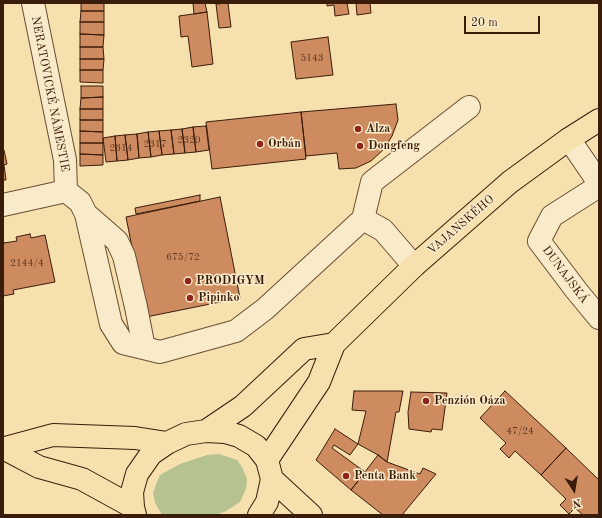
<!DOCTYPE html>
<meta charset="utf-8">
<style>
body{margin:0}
#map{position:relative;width:602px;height:518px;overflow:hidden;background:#f6e0ae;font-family:"Old Standard TT",serif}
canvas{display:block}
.frame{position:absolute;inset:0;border:4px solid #3a1c0a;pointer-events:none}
.north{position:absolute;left:554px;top:470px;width:40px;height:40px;-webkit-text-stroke:3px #f9ebca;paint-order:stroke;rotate:168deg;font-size:11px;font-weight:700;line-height:16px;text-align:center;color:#3a1c0a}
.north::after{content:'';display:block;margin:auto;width:14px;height:18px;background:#3a1c0a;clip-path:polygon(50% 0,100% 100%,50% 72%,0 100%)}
.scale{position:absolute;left:464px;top:16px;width:76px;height:18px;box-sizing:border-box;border:2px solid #3a1c0a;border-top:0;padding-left:5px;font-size:12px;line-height:14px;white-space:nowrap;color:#3a1c0a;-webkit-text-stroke:3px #f9ebca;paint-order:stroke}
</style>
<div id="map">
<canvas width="602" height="518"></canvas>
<div class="frame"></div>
<div class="north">N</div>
<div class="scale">20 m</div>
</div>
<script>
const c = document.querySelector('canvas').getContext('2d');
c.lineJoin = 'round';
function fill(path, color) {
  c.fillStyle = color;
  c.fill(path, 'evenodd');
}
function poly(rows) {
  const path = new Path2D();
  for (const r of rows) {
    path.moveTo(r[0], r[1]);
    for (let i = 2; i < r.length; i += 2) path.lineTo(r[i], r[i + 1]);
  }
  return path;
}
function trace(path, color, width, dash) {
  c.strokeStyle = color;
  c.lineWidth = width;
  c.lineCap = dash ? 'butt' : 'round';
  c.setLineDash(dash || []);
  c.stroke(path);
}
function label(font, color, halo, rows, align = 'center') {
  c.font = font + ' "Old Standard TT",serif';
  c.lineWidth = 3;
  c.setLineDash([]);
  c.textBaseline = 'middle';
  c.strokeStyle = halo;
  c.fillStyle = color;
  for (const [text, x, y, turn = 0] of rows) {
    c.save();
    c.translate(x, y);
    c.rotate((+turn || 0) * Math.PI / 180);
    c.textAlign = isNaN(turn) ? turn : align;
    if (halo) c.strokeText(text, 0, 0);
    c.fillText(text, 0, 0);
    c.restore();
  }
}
const green = poly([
 [219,454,237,460,242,467,247,479,246,489,240,502,226,511,216,515,162,515,155,503,153,493,157,482,160,475,180,464,207,455]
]);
const building = poly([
 [81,3,104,3,104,11,81,11,81,3],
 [193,3,205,3,207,12,194,14,193,3],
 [228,3,231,27,219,28,216,4,228,3],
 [327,3,347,3,349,14,335,16,334,5,327,6,327,3],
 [356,3,370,3,371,13,357,15,356,3],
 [81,11,104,11,104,22,80,22,81,11],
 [207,12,213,64,192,67,188,36,181,37,179,16,207,12],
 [80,22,104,22,104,35,80,34,80,22],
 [80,34,104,35,103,47,80,47,80,34],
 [328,37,333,75,296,79,291,42,328,37],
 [80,47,103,47,104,59,80,59,80,47],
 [80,59,104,59,103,70,80,70,80,59],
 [80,70,103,70,103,83,80,82,80,70],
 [81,86,103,86,103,97,81,98,81,86],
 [103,97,103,109,80,109,81,98,103,97],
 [396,104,398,120,392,136,384,149,371,161,356,168,339,169,337,153,306,156,301,112,396,104],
 [80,109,103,109,103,120,80,120,80,109],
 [301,112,306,159,212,169,206,122,301,112],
 [80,120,103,120,103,132,80,131,80,120],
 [206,126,209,150,196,152,193,127,206,126],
 [193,127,196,152,185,153,182,129,193,127],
 [182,129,185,153,174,154,171,130,182,129],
 [171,130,174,154,162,155,159,131,171,130],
 [80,131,103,132,103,143,80,143,80,131],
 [159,131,162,155,151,157,148,132,159,131],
 [148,132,151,157,139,158,137,134,148,132],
 [137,134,139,158,128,160,125,135,137,134],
 [125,135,128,160,117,161,115,136,125,135],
 [115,136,117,161,106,162,103,138,115,136],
 [80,143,103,143,103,155,80,154,80,143],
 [3,150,4,150,7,164,4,165,6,180,3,180,3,150],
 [80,154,103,155,103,165,80,166,80,154],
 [200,195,200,201,136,214,135,208,200,195],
 [220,197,240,298,146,317,126,217,220,197],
 [30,234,31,238,45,235,55,282,13,290,14,294,3,296,3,240,4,243,17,241,16,237,30,234],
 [354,391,403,391,399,412,396,412,387,462,378,455,358,444,366,411,352,410,354,391],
 [505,391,566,448,541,475,515,451,509,458,500,449,506,443,480,418,505,391],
 [411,392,447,393,442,430,432,429,431,432,409,429,408,412,411,392],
 [335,429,358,444,350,455,334,445,332,448,365,472,351,490,316,460,335,429],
 [566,448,599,480,599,515,583,515,575,508,569,514,560,505,566,499,541,475,566,448],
 [378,455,387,462,420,474,423,468,436,474,402,515,383,515,351,490,378,455]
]);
const minor = poly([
 [569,139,599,183],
 [599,186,552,216,539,241,576,290,599,318],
 [66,191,80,202,86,214,111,324,123,343,160,352,236,331,265,309,363,219,383,230,414,266],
 [3,205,66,191,65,160,33,3],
 [86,214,117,241,124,256,136,307,144,348],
 [363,219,372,182,469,107]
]);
const major = poly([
 [206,431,243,406,304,349,334,344],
 [3,448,39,467,82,479,133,507],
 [5,448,53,435,135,438,167,443],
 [267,460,319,382,334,344,414,266,510,182,569,139,599,120],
 [272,479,311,515],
 [135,515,133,507,132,492,137,474,151,454,167,443,186,434,206,431,225,432,239,436,256,446,267,460,272,479,267,502,259,515]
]);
const markers = [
 [358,129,4,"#8f2418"],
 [260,144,4,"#8f2418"],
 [360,146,4,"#8f2418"],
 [188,281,4,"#8f2418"],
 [190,298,4,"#8f2418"],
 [426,401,4,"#8f2418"],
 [346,476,4,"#8f2418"]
];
const numberNames = [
 ["5143",312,58],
 ["2320",189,140],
 ["2317",155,144],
 ["2314",121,148],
 ["675/72",183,257],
 ["2144/4",27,263],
 ["47/24",520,431]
];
const streetNames = [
 ["NERATOVICKÉ NÁMESTIE",50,94,79],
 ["VAJANSKÉHO",461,225,-41],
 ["DUNAJSKÁ",565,275,53]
];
const poiNames = [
 ["Alza",366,129],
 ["Orbán",268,144],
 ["Dongfeng",368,146],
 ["PRODIGYM",196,281],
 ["Pipinko",198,298],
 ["Penzión Oáza",434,401],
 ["Penta Bank",354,476]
];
fill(green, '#b6c390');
fill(building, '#ce8b60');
trace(building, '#3a1c0a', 1);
trace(minor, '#694d33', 24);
trace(major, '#3a1c0a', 24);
trace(minor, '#f9ebca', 22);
trace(major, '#f6e0ae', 22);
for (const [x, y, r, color] of markers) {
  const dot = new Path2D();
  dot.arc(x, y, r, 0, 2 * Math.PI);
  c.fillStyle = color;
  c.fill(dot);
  trace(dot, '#f9ebca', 1.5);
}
label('10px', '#5f3820', null, numberNames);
label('12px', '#3a1c0a', '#f9ebca', streetNames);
label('bold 12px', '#3a1c0a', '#f9ebca', poiNames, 'left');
</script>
